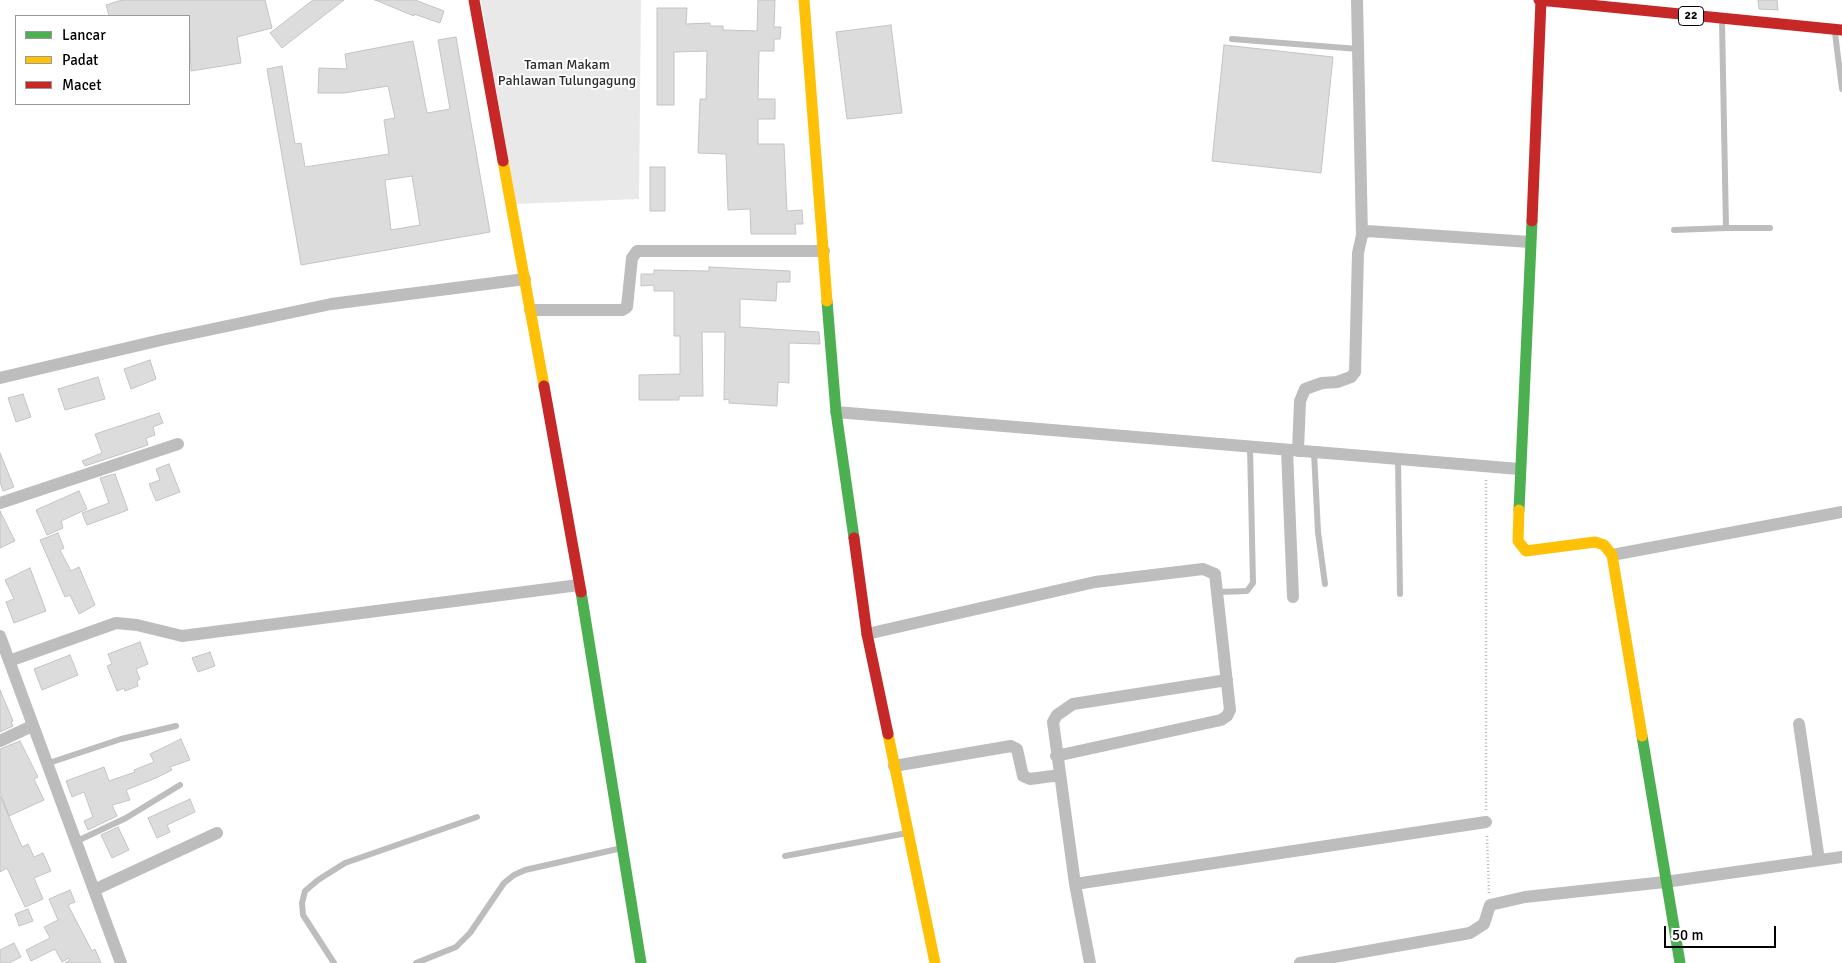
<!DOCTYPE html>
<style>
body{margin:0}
#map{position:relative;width:1842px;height:963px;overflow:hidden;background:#fff;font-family:Signika,sans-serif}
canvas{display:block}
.legend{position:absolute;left:15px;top:15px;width:175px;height:90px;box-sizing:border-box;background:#fff;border:1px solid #999;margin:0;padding:6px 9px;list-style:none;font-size:15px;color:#000}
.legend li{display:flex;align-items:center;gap:10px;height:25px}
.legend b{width:25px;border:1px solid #999}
.scale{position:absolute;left:1664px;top:926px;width:112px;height:22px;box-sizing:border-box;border:2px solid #000;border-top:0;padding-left:6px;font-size:15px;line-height:18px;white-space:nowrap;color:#000;-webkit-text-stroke:4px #fff;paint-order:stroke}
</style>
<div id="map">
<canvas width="1842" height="963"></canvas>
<ul class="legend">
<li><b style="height:6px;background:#4caf50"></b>Lancar</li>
<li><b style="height:6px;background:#ffc107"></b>Padat</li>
<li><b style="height:6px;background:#c62828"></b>Macet</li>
</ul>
<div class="scale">50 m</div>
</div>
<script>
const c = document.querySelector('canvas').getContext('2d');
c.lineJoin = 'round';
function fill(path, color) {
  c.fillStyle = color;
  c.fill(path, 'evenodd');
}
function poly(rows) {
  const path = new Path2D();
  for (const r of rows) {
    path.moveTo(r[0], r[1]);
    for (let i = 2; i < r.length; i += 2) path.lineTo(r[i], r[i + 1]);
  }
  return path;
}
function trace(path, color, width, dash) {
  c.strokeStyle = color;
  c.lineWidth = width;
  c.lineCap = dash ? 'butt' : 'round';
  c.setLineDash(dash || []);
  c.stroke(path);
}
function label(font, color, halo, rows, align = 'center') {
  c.font = font + ' Signika,sans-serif';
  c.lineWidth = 4;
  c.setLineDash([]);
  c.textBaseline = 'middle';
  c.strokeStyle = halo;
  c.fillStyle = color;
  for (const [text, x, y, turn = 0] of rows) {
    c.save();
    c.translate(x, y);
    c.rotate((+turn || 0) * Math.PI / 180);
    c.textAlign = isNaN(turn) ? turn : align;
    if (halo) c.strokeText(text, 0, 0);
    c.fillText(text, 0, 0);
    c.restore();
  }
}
const green = poly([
 [481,0,641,0,639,199,516,204]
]);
const building = poly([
 [122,0,265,0,272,28,237,37,241,63,191,71,189,16,109,16,106,5,122,0],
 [313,0,344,0,282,48,270,33,313,0],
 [375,0,415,0,444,11,440,23,414,14,414,16,375,0],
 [758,0,775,0,774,27,781,27,780,39,774,39,774,51,759,51,758,99,775,99,775,119,758,119,758,144,784,144,787,211,802,210,803,224,795,224,796,234,751,234,750,209,728,210,726,154,698,153,700,99,706,99,707,51,674,52,674,105,657,105,657,8,687,8,686,24,710,23,710,26,723,26,723,30,757,31,758,0],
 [1758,0,1777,0,1778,10,1759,9,1758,0],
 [891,25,902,113,847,119,836,32,891,25],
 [456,37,490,232,301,265,267,69,282,66,295,144,301,143,305,167,389,154,384,120,395,118,388,86,344,93,318,93,319,68,347,69,345,54,413,41,427,113,450,109,438,40,456,37],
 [412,176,420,225,391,230,385,180,412,176],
 [1224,45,1333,57,1321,173,1212,161,1224,45],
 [650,167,665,167,665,211,650,211,650,167],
 [709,267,790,271,790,282,777,282,776,301,740,299,740,327,819,332,820,344,789,343,789,383,778,382,777,406,729,403,729,399,724,400,725,332,702,332,703,396,679,396,679,400,639,400,639,375,680,374,680,336,674,336,674,291,654,291,654,285,641,286,641,274,654,274,654,270,709,271,709,267],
 [150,360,156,379,131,389,124,369,150,360],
 [98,377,105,399,65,410,58,389,98,377],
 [23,394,31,417,16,422,8,398,23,394],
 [159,413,163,423,153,427,155,435,146,438,148,445,85,466,82,461,102,453,95,434,159,413],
 [0,453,14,487,3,491,0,482,0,453],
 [169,464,180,492,156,501,149,484,160,480,156,469,169,464],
 [115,474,128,510,87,525,82,513,109,503,100,478,115,474],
 [79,491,87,509,61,521,63,528,47,535,36,510,79,491],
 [0,511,15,541,0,548,0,511],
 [58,533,64,548,60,550,71,571,79,567,95,605,79,614,70,595,65,597,40,540,58,533],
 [30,568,46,611,14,623,6,602,14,599,5,580,30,568],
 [140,642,148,664,136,669,140,679,137,681,138,686,125,691,124,688,117,691,107,666,112,664,108,654,140,642],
 [210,652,215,666,198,672,192,658,210,652],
 [70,655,78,675,42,690,34,669,70,655],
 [0,690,13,721,11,722,13,726,0,732,0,690],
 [181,739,190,760,170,767,172,770,156,778,126,790,130,800,112,805,117,816,88,830,84,821,93,817,84,792,72,797,66,781,104,767,109,781,135,772,134,770,154,762,150,754,181,739],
 [20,741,38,777,34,779,44,800,9,816,0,792,0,749,20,741],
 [0,796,22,847,28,844,34,857,43,853,51,871,34,878,43,899,25,907,7,868,0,872,0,796],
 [190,799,195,812,167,825,170,832,157,838,148,818,190,799],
 [118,827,129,850,112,858,101,835,118,827],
 [70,890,75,902,68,905,92,951,95,949,101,963,65,963,70,960,69,958,62,962,55,949,31,961,26,950,50,938,44,927,58,920,49,899,70,890],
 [28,909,33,921,19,926,15,914,28,909],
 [14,943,21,957,9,963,0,963,0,950,14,943]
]);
const path = poly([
 [1486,810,1486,478],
 [1487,836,1489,893]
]);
const lane = poly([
 [1835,33,1842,89],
 [1232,39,1358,49],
 [1726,228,1770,228],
 [1674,230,1726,228,1722,22],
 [1314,452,1318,532,1325,584],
 [1398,459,1400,594],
 [1218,592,1247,591,1253,583,1250,447],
 [46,764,121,739,176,726],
 [75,842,126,818,180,785],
 [785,856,907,833],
 [334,963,303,915,302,903,305,891,318,880,345,863,477,817],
 [416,963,456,947,470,933,504,883,514,875,525,870,622,848]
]);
const street = poly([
 [1357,0,1362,235],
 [530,310,622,310,627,307,632,258,637,251,824,251],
 [0,378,161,340,331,304,525,279],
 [836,412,1519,469],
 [1287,450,1293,597],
 [1298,451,1300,401,1305,389,1322,383,1337,382,1351,377,1355,372,1358,253,1362,235,1367,231,1530,242],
 [0,503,178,444],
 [1612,555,1842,512],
 [867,634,1095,582,1203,569,1215,574,1230,710,1227,716,1221,720,1056,756],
 [0,636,121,963],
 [9,661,116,623,137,625,182,636,579,585],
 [1799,724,1819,860],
 [0,741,32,726],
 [894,766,1011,746,1017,749,1023,776,1030,779,1060,775],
 [1075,884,1486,822],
 [94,890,217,833],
 [1090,963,1075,884,1053,722,1057,715,1073,704,1227,680],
 [1300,963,1470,933,1484,924,1490,905,1525,897,1665,882,1842,857]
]);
const fast = poly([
 [827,301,836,412,854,538],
 [1519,510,1532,221],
 [581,592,641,963],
 [1642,736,1680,963]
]);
const slow = poly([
 [804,0,827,301],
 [503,161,544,386],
 [1519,510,1518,541,1526,551,1595,542,1604,545,1612,555,1642,736],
 [888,734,935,963]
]);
const jam = poly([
 [474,0,503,161],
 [1539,0,1842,30],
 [1532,221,1541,0],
 [544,386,581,592],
 [854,538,867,634,888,734]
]);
const shields = [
 [1691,16,25]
];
const shieldNames = [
 ["22",1691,16]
];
const parkNames = [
 ["Taman Makam",567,65],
 ["Pahlawan Tulungagung",567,81]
];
fill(green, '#e9e9e9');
fill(building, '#dcdcdc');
trace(building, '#c4c4c4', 1);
trace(path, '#b8b8b8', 2.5, [1, 2.5]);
trace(lane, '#bdbdbd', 6);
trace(street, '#bdbdbd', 12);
trace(fast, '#4caf50', 11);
trace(slow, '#ffc107', 11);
trace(jam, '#c62828', 11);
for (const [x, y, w] of shields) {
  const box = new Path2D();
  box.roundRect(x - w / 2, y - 9.5, w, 19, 4);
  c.fillStyle = '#fff';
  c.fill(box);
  trace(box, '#000', 1);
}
label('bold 12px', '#000', null, shieldNames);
label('14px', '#2e2e2e', '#fff', parkNames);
</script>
